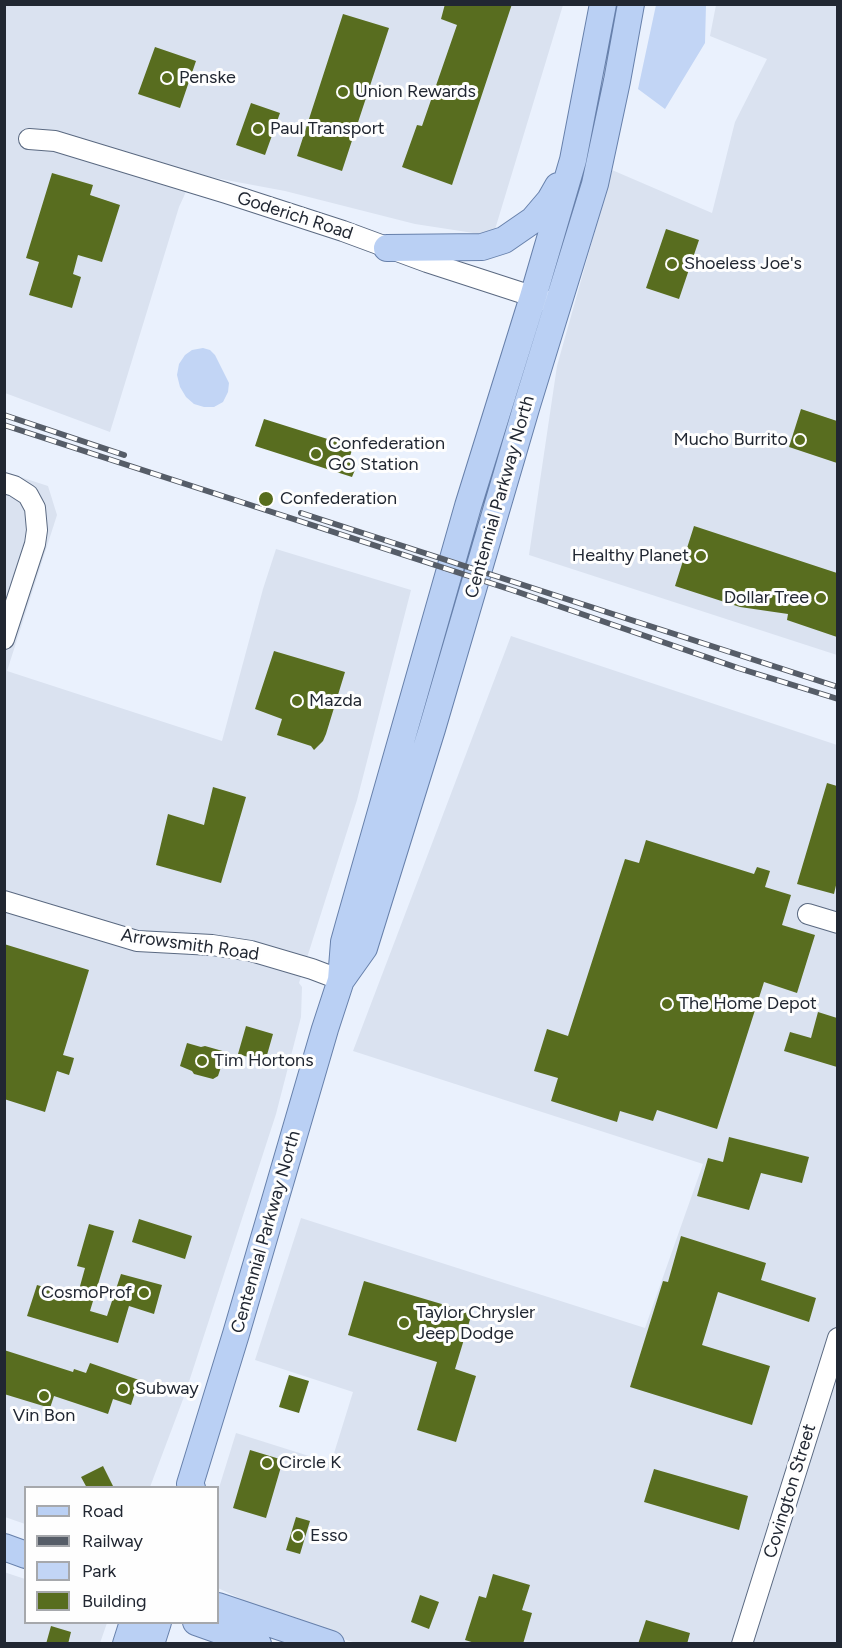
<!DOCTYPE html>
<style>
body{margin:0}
#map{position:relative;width:842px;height:1648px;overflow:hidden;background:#eaf1fd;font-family:Figtree,sans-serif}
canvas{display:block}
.frame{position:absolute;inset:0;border:6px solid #212732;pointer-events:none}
.legend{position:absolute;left:24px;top:1486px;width:195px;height:138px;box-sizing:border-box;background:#fefefe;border:2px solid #a6a8ac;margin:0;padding:8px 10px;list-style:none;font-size:18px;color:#212732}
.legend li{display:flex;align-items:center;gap:12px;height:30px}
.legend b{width:30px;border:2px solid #a6a8ac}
</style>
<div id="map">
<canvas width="842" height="1648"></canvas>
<div class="frame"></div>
<ul class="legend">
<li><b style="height:8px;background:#bad0f4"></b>Road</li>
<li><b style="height:8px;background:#565d68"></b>Railway</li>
<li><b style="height:16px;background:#c2d5f5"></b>Park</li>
<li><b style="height:16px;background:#586d1f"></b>Building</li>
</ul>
</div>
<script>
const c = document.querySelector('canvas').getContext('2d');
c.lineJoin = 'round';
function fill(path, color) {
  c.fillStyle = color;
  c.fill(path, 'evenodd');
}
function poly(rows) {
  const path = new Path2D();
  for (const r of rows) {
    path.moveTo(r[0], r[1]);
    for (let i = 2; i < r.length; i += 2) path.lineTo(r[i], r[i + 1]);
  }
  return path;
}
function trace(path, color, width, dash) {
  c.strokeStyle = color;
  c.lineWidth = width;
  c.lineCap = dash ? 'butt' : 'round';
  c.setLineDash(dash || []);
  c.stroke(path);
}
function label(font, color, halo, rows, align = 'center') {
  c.font = font + ' Figtree,sans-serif';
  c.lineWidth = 6;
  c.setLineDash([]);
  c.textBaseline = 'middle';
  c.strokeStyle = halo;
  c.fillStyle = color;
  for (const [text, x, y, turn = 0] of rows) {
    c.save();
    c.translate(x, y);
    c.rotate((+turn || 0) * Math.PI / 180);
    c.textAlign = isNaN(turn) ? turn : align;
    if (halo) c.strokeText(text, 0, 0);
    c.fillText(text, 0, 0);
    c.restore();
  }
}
const built = poly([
 [4,5,563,5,493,236,415,224,285,191,194,174,179,207,110,432,5,393],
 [716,5,837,5,837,655,529,555,557,366,612,170,712,213,735,122,767,59,710,36],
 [5,472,48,486,57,515,7,671,222,741,263,589,276,549,411,590,357,800,299,983,302,987,301,1017,276,1114,185,1394,150,1487,26,1488,25,1524,5,1517],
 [511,636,837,745,837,1643,356,1643,287,1621,218,1588,218,1491,236,1433,331,1463,353,1392,255,1360,301,1218,645,1328,703,1164,353,1051],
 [4,1572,25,1579,26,1622,107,1623,100,1643,5,1643]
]);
const green = poly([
 [656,5,706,5,705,43,665,109,638,89],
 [203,348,210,350,215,355,229,383,228,392,223,402,214,407,204,407,194,404,186,397,180,387,177,375,179,364,185,355,192,350]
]);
const building = poly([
 [445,4,512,4,452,185,402,167,417,125,422,126,457,25,441,19],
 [343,14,389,28,342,171,297,156],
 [155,47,196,61,180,108,138,94],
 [251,103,280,113,265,155,236,145],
 [52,173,93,185,90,195,120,205,102,262,78,255,73,274,81,277,72,308,29,295,39,262,26,258],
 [666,229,699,240,679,299,646,288],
 [801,409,837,421,837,463,789,447],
 [264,419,353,447,348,462,357,465,352,477,255,446],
 [694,526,837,573,837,637,787,620,788,614,740,607,675,586],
 [274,651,345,672,326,734,323,741,314,750,311,746,277,735,282,719,255,709],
 [827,783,837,786,837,881,834,894,797,884],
 [213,787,246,797,221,883,156,865,168,814,204,825],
 [646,840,754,874,757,867,770,871,765,887,791,895,782,925,815,935,797,993,764,982,717,1129,657,1110,653,1121,620,1111,617,1122,551,1101,558,1078,534,1071,547,1029,568,1036,625,859,639,863],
 [4,944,89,970,63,1055,74,1058,73,1062,69,1075,57,1071,45,1112,4,1099],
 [818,1012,837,1018,837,1067,784,1051,790,1032,811,1038],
 [246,1026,273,1034,265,1062,238,1054],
 [187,1043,201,1047,205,1046,226,1052,218,1076,213,1079,194,1074,192,1071,180,1066],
 [729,1137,809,1157,802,1183,761,1173,749,1210,697,1196,708,1158,723,1162],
 [139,1219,192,1236,185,1259,132,1242],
 [89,1224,114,1231,90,1311,107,1316,121,1274,162,1285,154,1314,129,1306,118,1343,27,1316,37,1285,77,1297,85,1268,77,1266],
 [681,1236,766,1263,761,1280,816,1298,809,1322,718,1292,702,1345,770,1366,752,1425,630,1387,663,1281,668,1282],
 [364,1281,472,1313,455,1369,476,1376,456,1442,417,1430,437,1362,348,1335],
 [4,1350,73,1372,74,1369,86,1373,90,1363,139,1380,131,1405,113,1399,108,1414,54,1396,50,1408,4,1394],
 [289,1375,309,1381,299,1413,279,1407],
 [250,1450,283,1460,266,1518,233,1508],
 [103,1466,114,1488,87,1488,81,1477],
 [654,1469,748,1496,739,1530,644,1502],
 [296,1517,310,1521,300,1554,286,1550],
 [493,1574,530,1585,522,1610,532,1613,523,1644,478,1644,465,1640,479,1596,486,1598],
 [420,1595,439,1602,429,1629,411,1622],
 [646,1620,690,1633,687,1644,638,1644],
 [51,1626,71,1632,68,1644,46,1644]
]);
const minor = poly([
 [29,139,55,141,226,193,343,231,427,262,547,301],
 [4,483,14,486,28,495,35,508,37,530,35,544,4,639],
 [4,901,137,941,212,945,251,951,312,969,341,980],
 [808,914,838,923],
 [742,1644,838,1338]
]);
const major = poly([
 [387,248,482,247,504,240,533,220,550,200,558,186],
 [342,979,364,948,432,729,527,405,595,184,617,81,631,4],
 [192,1488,190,1484,236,1334,325,1029,341,980,344,942,349,924,468,506,533,297,573,160,603,4],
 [4,1547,26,1555],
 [218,1606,331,1644],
 [196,1622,258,1644],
 [126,1644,133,1622],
 [151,1644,158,1622]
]);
const rail = poly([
 [4,415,124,455],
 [4,425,515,591,738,668,838,699],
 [301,513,838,687]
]);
const markers = [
 [167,78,6,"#586d1d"],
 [343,92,6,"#586d1d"],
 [258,129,6,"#586d1d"],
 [672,264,6,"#586d1d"],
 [800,440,6,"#586d1d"],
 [316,454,6,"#586d1d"],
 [266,499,8,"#586d1d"],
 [701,556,6,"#586d1d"],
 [821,598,6,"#586d1d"],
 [297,701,6,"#586d1d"],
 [667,1004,6,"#586d1d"],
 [202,1061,6,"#586d1d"],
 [144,1293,6,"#586d1d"],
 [404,1323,6,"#586d1d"],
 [123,1389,6,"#586d1d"],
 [44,1396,6,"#586d1d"],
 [267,1463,6,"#586d1d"],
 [298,1536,6,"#586d1d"]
];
const poiNames = [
 ["Penske",179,78],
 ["Union Rewards",355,92],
 ["Paul Transport",270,129],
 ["Shoeless Joe's",684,264],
 ["Mucho Burrito",788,440,"right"],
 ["Confederation",328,444],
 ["GO Station",328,465],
 ["Confederation",280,499],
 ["Healthy Planet",689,556,"right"],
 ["Dollar Tree",809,598,"right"],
 ["Mazda",309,701],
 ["The Home Depot",679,1004],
 ["Tim Hortons",214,1061],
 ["CosmoProf",132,1293,"right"],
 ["Taylor Chrysler",416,1313],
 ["Jeep Dodge",416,1334],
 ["Subway",135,1389],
 ["Vin Bon",44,1416,"center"],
 ["Circle K",279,1463],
 ["Esso",310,1536]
];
const streetNames = [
 ["Goderich Road",295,216,18],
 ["Centennial Parkway North",500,497,-74],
 ["Arrowsmith Road",190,945,8],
 ["Centennial Parkway North",266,1232,-74],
 ["Covington Street",790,1491,-73]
];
fill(built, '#dae2f0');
fill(green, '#c2d5f5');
fill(building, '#586d1f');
trace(minor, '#5a6981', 22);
trace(major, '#6780ab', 28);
trace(minor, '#fff', 20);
trace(major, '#bad0f4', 26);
trace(rail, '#565d68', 6);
trace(rail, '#fefefe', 4, [11]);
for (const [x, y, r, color] of markers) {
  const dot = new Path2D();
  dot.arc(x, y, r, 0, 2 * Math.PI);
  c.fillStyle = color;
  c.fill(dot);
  trace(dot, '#fefefe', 2);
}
label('18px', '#212732', '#fefefe', poiNames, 'left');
label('18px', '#212732', '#fefefe', streetNames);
</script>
